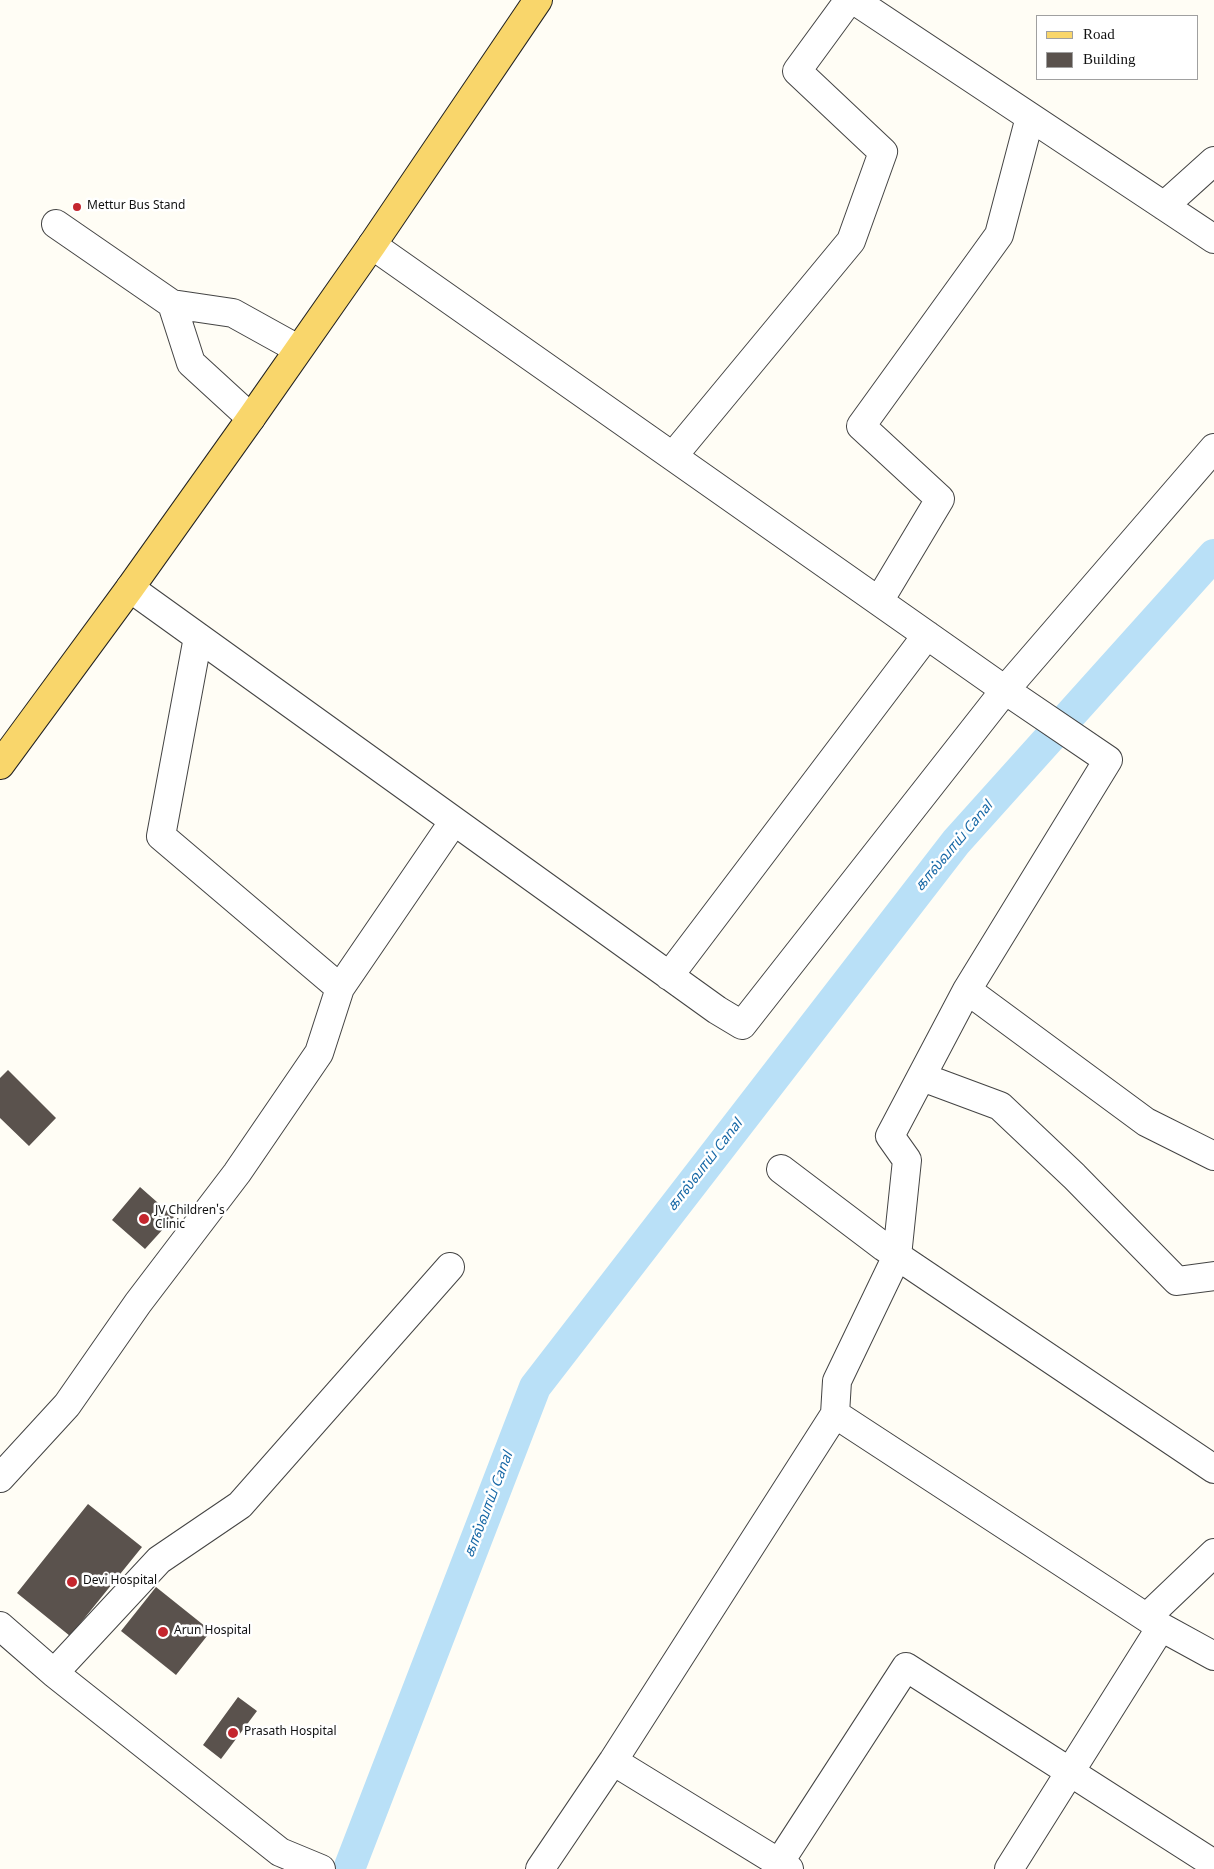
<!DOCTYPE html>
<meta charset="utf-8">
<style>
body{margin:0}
#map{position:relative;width:1214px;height:1869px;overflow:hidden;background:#fffdf5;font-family:Georgia,serif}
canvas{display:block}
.legend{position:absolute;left:1036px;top:15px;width:162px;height:65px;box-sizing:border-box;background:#fff;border:1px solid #a0a0a0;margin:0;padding:6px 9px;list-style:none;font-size:15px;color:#111}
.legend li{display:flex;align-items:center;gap:10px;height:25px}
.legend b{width:25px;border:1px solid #a0a0a0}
</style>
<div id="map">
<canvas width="1214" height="1869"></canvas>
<ul class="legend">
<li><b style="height:6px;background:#f9d66b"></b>Road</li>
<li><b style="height:14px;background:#5a524d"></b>Building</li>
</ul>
</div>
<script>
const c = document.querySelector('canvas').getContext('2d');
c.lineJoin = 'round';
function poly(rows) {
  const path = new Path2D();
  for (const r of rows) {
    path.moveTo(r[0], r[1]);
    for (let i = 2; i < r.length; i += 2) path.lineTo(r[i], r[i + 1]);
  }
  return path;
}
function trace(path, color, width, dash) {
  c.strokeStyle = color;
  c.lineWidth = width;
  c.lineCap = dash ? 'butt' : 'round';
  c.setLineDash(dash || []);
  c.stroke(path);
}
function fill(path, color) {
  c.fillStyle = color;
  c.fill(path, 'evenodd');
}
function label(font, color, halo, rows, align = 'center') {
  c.font = font + ' Georgia,"Noto Sans Tamil",serif';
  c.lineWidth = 5;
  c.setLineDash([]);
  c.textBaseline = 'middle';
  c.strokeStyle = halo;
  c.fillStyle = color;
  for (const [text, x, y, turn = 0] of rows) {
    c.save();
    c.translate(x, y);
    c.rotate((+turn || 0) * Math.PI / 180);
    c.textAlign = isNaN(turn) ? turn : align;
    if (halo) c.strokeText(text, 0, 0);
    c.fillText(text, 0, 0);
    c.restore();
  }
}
const canal = poly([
 [349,1869,535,1387,956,842,1214,555]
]);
const building = poly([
 [8,1070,56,1118,29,1146,0,1118,0,1078],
 [140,1187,174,1217,145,1249,112,1220],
 [88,1504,142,1547,70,1636,17,1593],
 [156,1587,211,1631,176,1675,121,1631],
 [238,1697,257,1711,221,1759,203,1745]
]);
const minor = poly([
 [854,0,1214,239],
 [1164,206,1214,161],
 [56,224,172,304],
 [372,245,1005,690,1108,760,967,990],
 [251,418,191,363,172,304,233,313,298,349],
 [673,456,851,241,883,152,797,71,849,0],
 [130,588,717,1010,742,1025,1005,690,1214,448],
 [879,601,940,499,861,426,999,235,1030,117],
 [198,637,161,836,340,988],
 [669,976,927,635],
 [922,1077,1000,1106,1074,1176,1177,1281,1214,1276],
 [781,1169,884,1247,1214,1469],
 [835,1414,837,1381,897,1256,907,1160,890,1136,967,990,1146,1122,1214,1156],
 [0,1478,67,1405,138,1303,237,1173,319,1053,340,988,454,821],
 [1147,1617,1214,1553],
 [0,1626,54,1673,280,1852,321,1869],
 [54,1673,159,1560,240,1505,450,1267],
 [613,1761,789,1869],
 [779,1863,906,1667,1214,1864],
 [540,1869,613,1761,835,1414,1161,1627,1214,1656],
 [1009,1869,1161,1627]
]);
const major = poly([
 [0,765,130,588,251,418,372,245,538,0]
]);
const markers = [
 [77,207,5,"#c4262e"],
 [144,1219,6,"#c4262e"],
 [72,1582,6,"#c4262e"],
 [163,1632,6,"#c4262e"],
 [233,1733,6,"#c4262e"]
];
const poiNames = [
 ["Mettur Bus Stand",87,207],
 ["JV Children's",155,1212],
 ["Clinic",155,1226],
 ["Devi Hospital",83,1582],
 ["Arun Hospital",174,1632],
 ["Prasath Hospital",244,1733]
];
const waterNames = [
 ["கால்வாய் Canal",955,847,-50],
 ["கால்வாய் Canal",706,1166,-52],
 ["கால்வாய் Canal",490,1505,-69]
];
trace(canal, '#b9e0f7', 32);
fill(building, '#5a524d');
trace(minor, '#444', 30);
trace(major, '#222', 30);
trace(minor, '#fff', 28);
trace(major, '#f9d66b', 28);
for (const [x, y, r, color] of markers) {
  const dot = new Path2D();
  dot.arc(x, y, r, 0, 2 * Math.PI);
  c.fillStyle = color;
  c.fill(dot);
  trace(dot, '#fff', 2);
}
label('12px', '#111', '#fff', poiNames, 'left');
label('italic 14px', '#1768a6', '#fff', waterNames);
</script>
